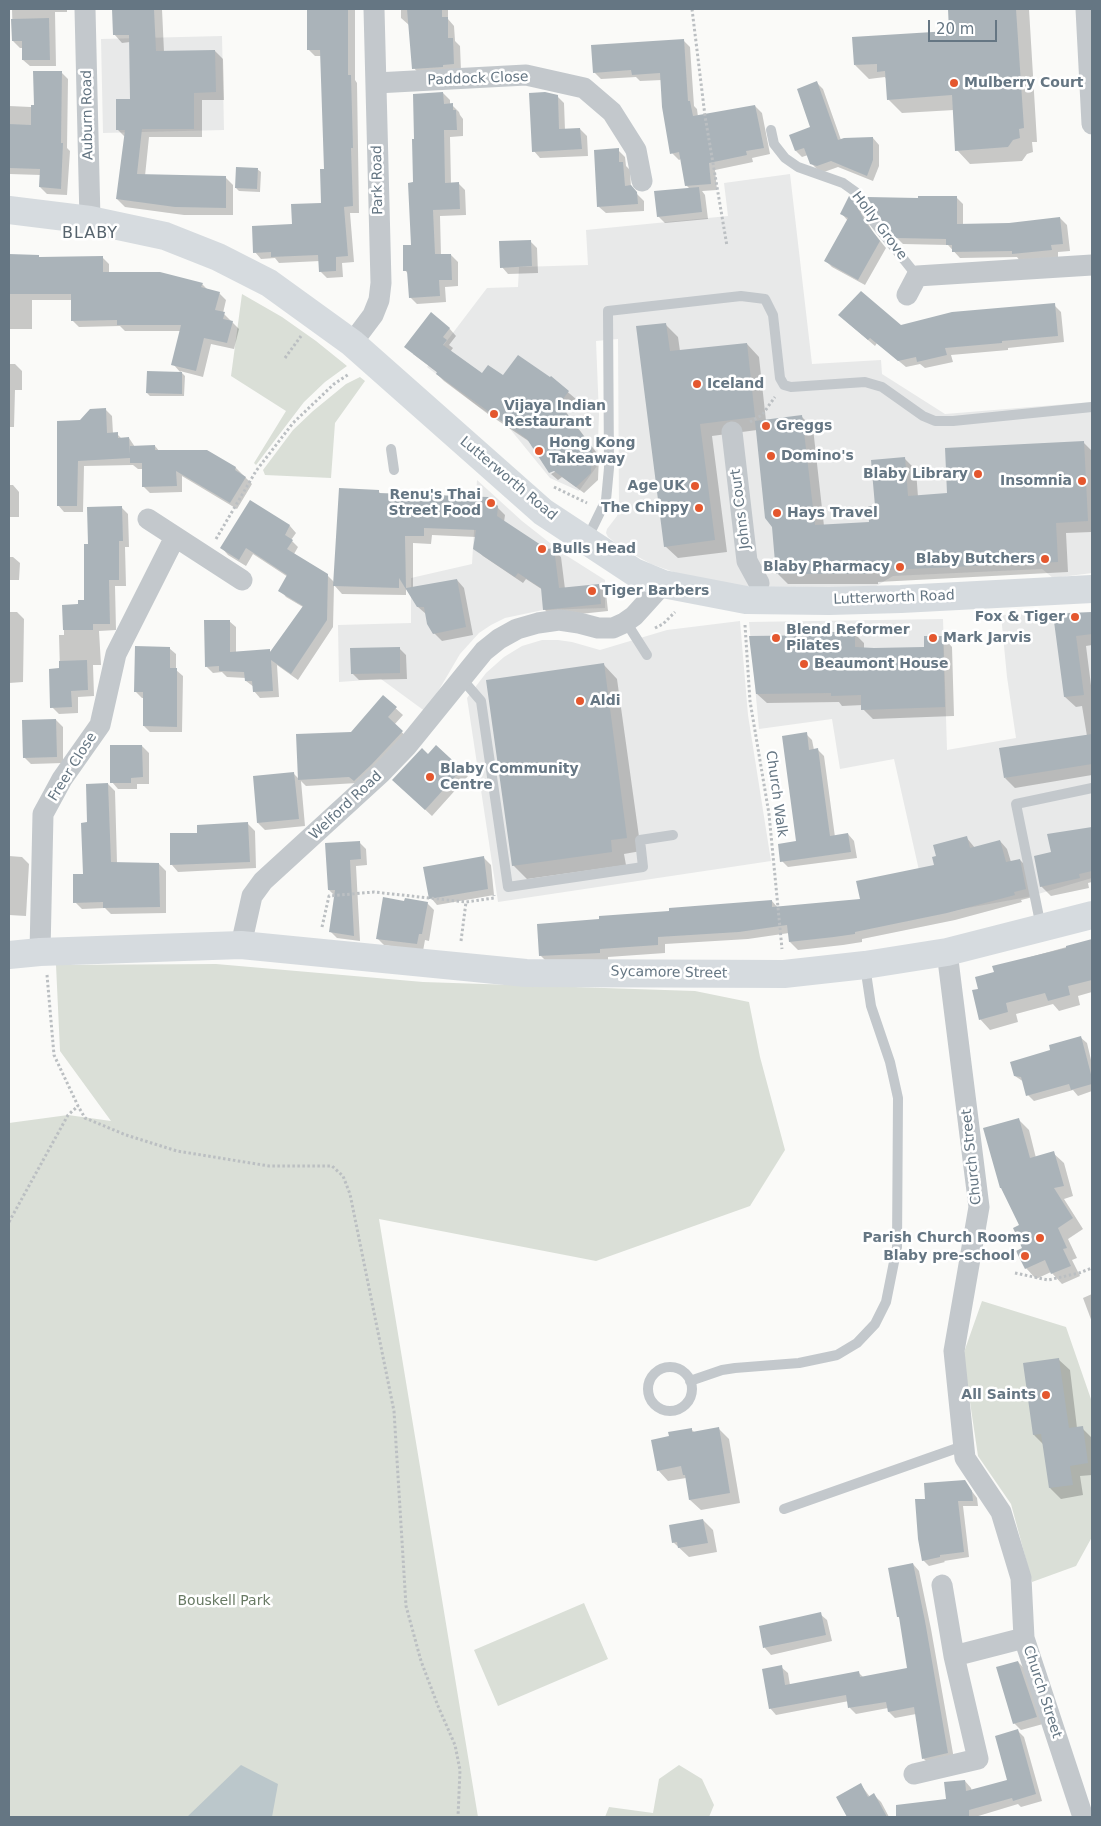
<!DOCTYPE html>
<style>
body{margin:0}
#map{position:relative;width:1101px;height:1826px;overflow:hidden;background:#fafaf8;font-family:"DejaVu Sans",sans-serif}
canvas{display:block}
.frame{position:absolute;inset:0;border:10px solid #657683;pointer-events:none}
.scale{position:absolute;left:928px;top:20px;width:69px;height:22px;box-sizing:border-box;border:2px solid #657683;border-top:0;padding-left:6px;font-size:15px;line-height:18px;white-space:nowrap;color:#657683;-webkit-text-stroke:4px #fff;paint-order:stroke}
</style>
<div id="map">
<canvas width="1101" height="1826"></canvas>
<div class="frame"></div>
<div class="scale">20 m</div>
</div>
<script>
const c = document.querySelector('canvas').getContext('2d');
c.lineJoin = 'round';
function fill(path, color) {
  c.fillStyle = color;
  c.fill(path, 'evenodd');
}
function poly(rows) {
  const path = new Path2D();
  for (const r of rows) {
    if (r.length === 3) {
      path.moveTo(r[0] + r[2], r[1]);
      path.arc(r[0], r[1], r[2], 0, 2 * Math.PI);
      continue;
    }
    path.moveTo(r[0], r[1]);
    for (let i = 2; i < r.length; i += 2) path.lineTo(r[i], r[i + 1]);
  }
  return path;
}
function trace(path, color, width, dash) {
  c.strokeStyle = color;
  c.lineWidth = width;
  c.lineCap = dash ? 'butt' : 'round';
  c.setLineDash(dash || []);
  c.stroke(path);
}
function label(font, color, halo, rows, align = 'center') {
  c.font = font + ' "DejaVu Sans",sans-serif';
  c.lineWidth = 5;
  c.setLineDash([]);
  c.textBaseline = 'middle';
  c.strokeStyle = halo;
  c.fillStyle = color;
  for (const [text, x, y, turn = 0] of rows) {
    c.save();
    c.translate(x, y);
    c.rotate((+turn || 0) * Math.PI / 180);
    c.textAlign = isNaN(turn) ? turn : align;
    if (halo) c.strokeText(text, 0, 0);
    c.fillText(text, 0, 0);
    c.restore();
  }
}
const built = poly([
 [222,36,224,130,103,133,101,39],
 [790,174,812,364,881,360,882,374,945,414,1092,402,1092,573,1053,578,1042,569,893,576,873,588,744,586,696,580,651,564,622,548,608,537,606,533,607,529,617,516,619,509,618,339,596,341,599,415,597,466,579,491,550,478,506,424,479,407,427,367,487,288,518,287,519,267,588,265,586,230,728,216,724,183],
 [477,480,522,521,564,554,605,580,605,608,543,610,505,618,491,625,479,633,460,654,426,712,381,679,339,682,338,625,411,623,411,578,472,564],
 [1092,612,1092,878,1028,897,929,915,894,759,840,769,832,719,759,729,749,622,943,619,947,750,1016,738,1007,677,1001,615],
 [740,621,748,715,771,861,498,902,467,698,486,673,504,657,522,646,542,640,558,640,572,642,600,650,667,630]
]);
const green = poly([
 [242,294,282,317,316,341,347,366,325,382,304,402,256,465,254,463,286,411,231,376],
 [360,377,365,381,335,423,331,478,265,475,263,470,293,430,313,411,346,384],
 [216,964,423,982,695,991,749,1002,760,1057,785,1150,750,1206,596,1261,379,1219,478,1817,9,1817,9,1123,68,1115,111,1121,60,1051,56,965],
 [982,1301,1066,1327,1092,1402,1092,1537,1076,1566,1032,1582,1011,1504,978,1456,963,1355],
 [584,1603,608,1659,498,1706,474,1650],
 [679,1765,702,1779,714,1805,709,1817,605,1817,609,1807,653,1813,659,1779]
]);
const water = poly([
 [241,1765,278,1784,272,1817,187,1817]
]);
const shadow = poly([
 [12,9,67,9,67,12,55,12,56,66,30,66,23,60,23,48,20,48,13,41],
 [113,9,162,9,164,52,215,51,223,59,224,100,202,100,202,137,149,137,145,176,225,177,233,185,233,215,184,215,125,207,117,199,125,137,117,129,131,100,130,42,122,43,114,34],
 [308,9,355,9,355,80,357,83,359,213,350,213,354,262,342,263,343,277,327,278,320,271,320,261,279,263,275,258,261,259,255,252,322,204,325,170,322,56,315,56,308,49],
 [401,9,448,9,448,19,454,26,455,41,460,46,461,71,420,75,414,68,409,25,401,18],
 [949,9,1029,9,1037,142,1032,142,1033,152,1027,154,1022,161,970,164,957,150,954,110,902,113,888,99,887,80,885,77,869,79,855,65,951,32],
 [683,40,690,47,694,106,697,109,698,117,755,106,762,113,770,154,752,158,753,162,715,170,717,190,702,191,705,195,708,219,665,223,658,216,690,189,686,185,681,159,679,160,672,153,662,80,640,81,636,77,601,79,594,72],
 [61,72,68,79,67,148,70,151,67,195,47,194,40,187,41,175,9,174,9,106,31,107,35,105],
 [817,83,823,89,841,140,873,138,879,145,879,166,873,181,838,167,824,172,818,170,811,163,808,155,802,157,796,151,791,135,812,128],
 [443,93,450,100,450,105,452,105,459,112,460,115,463,119,463,136,450,137,451,184,459,184,465,190,466,215,440,216,441,256,451,255,458,262,458,286,445,287,446,302,417,304,410,297,408,274,405,270,412,246,416,140],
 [557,96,564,103,565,130,580,129,587,136,588,156,540,158,534,151],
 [618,150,625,157,626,166,630,170,631,188,644,201,644,211,606,213,599,207],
 [257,169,261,172,260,192,239,191,236,188],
 [956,197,963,204,963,225,1009,225,1060,218,1067,225,1070,251,1058,252,1058,257,1020,261,1017,257,960,258,948,245,903,244,896,237,920,199],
 [851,199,858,206,873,232,886,248,865,285,832,267,825,260,848,221,842,214],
 [530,241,537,248,538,273,508,274,502,267],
 [9,256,38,256,40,258,102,257,109,264,109,274,202,284,208,290,219,293,226,300,223,313,239,329,234,349,211,344,203,377,180,371,185,376,184,396,150,396,147,393,181,373,173,364,181,331,125,331,120,326,79,327,72,320,72,300,32,300,32,329,9,329],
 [1054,305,1061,312,1064,342,1008,348,1008,350,951,355,953,362,925,368,920,364,906,367,877,343,875,346,847,322,901,326],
 [666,325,678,337,680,351,747,344,759,357,766,421,802,417,813,428,824,526,870,523,876,507,905,459,916,470,918,497,949,494,1083,442,1092,451,1092,532,1066,533,1068,572,878,582,878,584,788,584,777,573,773,527,757,430,712,436,727,552,678,558,665,546],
 [449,328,456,336,449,345,453,348,450,352,482,375,551,378,576,399,566,412,599,456,598,480,584,493,562,477,558,480,551,474,560,469,530,442,488,414,444,381,437,374,438,373,413,354],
 [9,364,15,364,22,371,22,390,15,390,14,427,9,427],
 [106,410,112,416,113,434,117,434,122,439,129,438,135,447,155,446,160,452,236,468,252,484,237,509,182,476,182,492,150,493,143,486,143,469,138,469,133,465,84,466,83,512,64,512,58,505,80,421],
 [9,485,13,485,19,492,19,517,9,517],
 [378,491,381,494,497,507,505,515,504,522,547,550,554,550,561,557,565,589,599,585,606,593,608,611,552,617,544,609,543,590,526,579,523,583,483,556,475,548,476,537,432,535,431,544,413,543,413,588,457,580,464,588,473,635,442,641,434,633,426,614,418,607,406,588,406,595,342,594,334,585,333,627,298,680,277,665,279,697,260,698,254,691,254,687,246,681,246,678,227,677,222,672,213,673,206,666,229,621,236,627,236,653,269,650,272,653,303,607,286,597,280,590,288,577,253,554,246,566,228,555,222,548,250,501,290,526,296,533,291,540,298,547,294,554,327,575,335,583],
 [122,508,128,514,129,547,125,547,126,586,115,586,116,630,99,631,101,665,93,665,94,696,78,697,78,713,59,714,52,707,60,670,59,635,64,635,64,606,80,606,85,601,89,545],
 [9,557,13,557,20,563,19,580,9,580],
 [9,612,17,612,24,619,23,682,9,683],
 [1092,613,1092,645,1086,646,1092,693,1092,775,1015,788,1005,778,1087,736,1082,706,1076,707,1065,697,1054,615],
 [854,633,864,643,864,649,925,648,943,637,952,647,954,716,873,719,863,709,863,705,842,706,839,702,767,703,757,694,831,636],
 [169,648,176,654,176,670,183,676,182,732,150,732,144,726,145,698,142,698,135,691],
 [399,648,406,655,407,679,359,680,352,673],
 [604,665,617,679,641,851,624,854,626,865,527,879,513,865],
 [383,697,403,715,394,725,409,739,357,783,306,786,301,781,305,826,265,830,258,823,294,774,299,779,351,733],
 [56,720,63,727,63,763,31,764,24,757],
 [806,734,812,740,814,750,818,750,824,756,835,837,848,834,854,841,857,858,788,867,782,861,797,842],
 [142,746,149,753,149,784,137,784,137,789,118,789,112,782],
 [428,755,461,770,468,776,432,816,400,786],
 [108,784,115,791,117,863,159,864,166,871,166,913,111,914,105,908,82,909,75,902,85,875,88,824],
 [248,824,255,831,256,868,178,872,172,865,199,834],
 [1092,828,1092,882,1088,883,1089,888,1051,896,1041,886,1053,853,1049,835],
 [966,837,975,848,1000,841,1007,849,1011,862,1020,860,1028,868,1033,897,1021,900,1022,902,955,920,862,939,862,942,843,945,798,950,790,942,789,933,748,939,665,944,665,953,608,957,608,960,548,963,540,955,671,912,772,901,778,908,861,900,935,865],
 [359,842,366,849,367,865,356,866,360,941,337,938,330,931,335,896,329,890],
 [9,856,22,857,29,864,26,916,9,915],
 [484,858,491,865,494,895,437,905,431,898],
 [405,902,427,903,434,910,429,941,425,940,423,951,384,945,377,938],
 [1092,940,1092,992,1078,996,1080,1005,1059,1011,1053,1004,1016,1014,1018,1022,990,1030,980,1019,979,990,995,973,994,967],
 [1080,1037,1087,1043,1092,1064,1092,1091,1078,1096,1073,1090,1034,1101,1028,1095,1024,1082,1015,1076,1052,1051],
 [1018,1119,1029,1130,1036,1158,1053,1153,1064,1163,1073,1196,1064,1199,1083,1229,1068,1239,1077,1258,1072,1260,1080,1276,1062,1284,1051,1272,1036,1279,1026,1268,1020,1226],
 [1092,1294,1092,1322,1083,1298],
 [1059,1360,1070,1370,1077,1428,1082,1428,1092,1438,1092,1475,1080,1476,1083,1495,1061,1499,1050,1488,1044,1445,1034,1435],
 [691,1429,695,1433,719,1429,729,1439,740,1503,701,1510,690,1500,686,1478,668,1481,658,1470,670,1437],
 [964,1481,977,1498,978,1506,963,1506,969,1557,944,1561,945,1562,929,1566,923,1560,927,1500],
 [703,1520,713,1530,717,1552,689,1557,673,1542],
 [913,1564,919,1571,931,1629,954,1759,930,1765,923,1758,916,1714,895,1718,889,1712,888,1708,856,1714,850,1708,849,1701,776,1715,770,1708,781,1667,788,1673,790,1685,858,1672,864,1678,909,1669,900,1619,898,1616],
 [820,1614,827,1620,832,1641,771,1655,765,1648,760,1627],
 [1018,1662,1025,1669,1043,1724,1021,1730,1014,1723],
 [1017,1730,1024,1737,1042,1801,1021,1807,1018,1804,975,1817,915,1817,914,1804,948,1800,965,1781,971,1788,972,1791,1008,1781],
 [861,1785,870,1797,874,1795,881,1802,889,1817,851,1817,846,1813]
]);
const building = poly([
 [112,9,154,9,156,51,215,50,216,92,194,93,194,129,142,129,137,174,226,176,226,208,175,207,116,199,125,130,116,130,116,99,130,99,129,35,113,35],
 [307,9,348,9,348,75,351,75,353,148,351,148,353,206,344,207,348,256,336,257,336,271,319,272,318,255,271,257,271,252,253,253,252,226,292,224,291,204,321,203,320,169,324,169,320,50,307,50],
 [407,9,442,9,442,17,448,17,448,38,453,38,454,64,443,65,443,67,412,69],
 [948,9,1016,9,1024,128,1019,129,1020,138,1013,140,1008,147,955,151,952,95,887,100,885,71,877,72,877,64,854,65,852,37,949,31],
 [49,18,50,60,22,60,22,41,12,41,11,19],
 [684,39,688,101,690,101,693,116,755,105,764,148,746,151,747,155,709,163,711,184,685,186,679,152,670,154,662,107,660,73,632,75,631,70,593,73,591,45],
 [33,71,62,71,61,143,63,143,61,189,39,187,40,169,9,168,9,124,31,125,31,105,34,105],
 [817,81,838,140,844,138,873,137,873,160,867,176,831,161,817,166,810,164,804,148,795,151,789,135,810,127,797,89],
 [443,92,444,104,453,103,453,110,456,110,457,130,444,130,445,183,459,182,460,209,433,210,435,254,451,254,452,280,439,280,440,296,409,298,407,271,403,271,403,245,411,245,408,183,413,182,412,139,414,139,413,94],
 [545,92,558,95,559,129,580,128,582,149,532,152,529,93],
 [619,148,619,162,623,162,625,186,631,185,637,192,638,204,597,207,594,150],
 [236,167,258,168,257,189,235,188],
 [699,187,702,212,657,217,654,191],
 [849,196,852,198,867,224,880,241,858,280,824,261,848,218,840,214],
 [918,196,957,196,957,224,1009,223,1060,217,1063,244,1051,245,1052,250,1012,254,1012,251,952,252,952,245,946,245,946,239,895,238,879,217,867,197,918,198],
 [531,240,532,266,500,268,499,241],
 [9,254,39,255,39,257,103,256,103,272,160,272,203,283,201,287,220,292,215,310,225,312,223,319,233,321,227,343,204,338,196,371,171,365,181,325,117,325,117,320,71,321,71,294,9,294],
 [861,291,901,325,952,312,1055,303,1058,336,1002,341,1002,343,945,348,947,355,917,362,916,357,898,361,870,338,868,340,838,315],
 [431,312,450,328,443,337,447,340,443,345,482,373,488,365,503,375,518,355,550,377,551,376,569,391,559,404,592,447,591,473,576,487,554,471,549,473,527,439,436,374,437,372,404,347],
 [666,323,670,351,747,343,755,417,700,424,715,540,664,547,636,326],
 [147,371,182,372,182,394,146,393],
 [106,408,107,433,118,432,118,438,129,437,130,454,130,446,155,445,155,450,207,450,236,467,235,470,246,477,230,503,176,471,177,486,142,487,142,463,130,463,130,458,78,461,77,506,57,506,57,421,80,420,90,409],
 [802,415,815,525,869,522,868,506,875,506,871,460,905,457,908,496,947,493,945,448,1084,441,1088,521,1056,523,1058,562,867,571,867,574,776,574,772,527,765,518,755,421],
 [339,488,379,490,379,493,488,497,498,506,497,516,547,549,554,548,559,588,599,584,601,604,543,610,541,588,518,573,515,577,473,549,476,530,424,528,424,536,405,536,406,588,457,579,466,627,433,634,427,624,424,607,417,607,399,578,399,588,333,586],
 [250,500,290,525,285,535,293,540,287,549,328,574,327,620,291,674,271,660,273,691,253,692,252,681,245,681,244,672,219,671,219,666,205,667,204,620,230,620,230,652,270,649,270,652,303,606,278,591,287,575,246,548,239,560,220,548],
 [122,506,123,541,119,541,119,580,109,580,110,624,93,624,93,630,63,630,62,605,78,604,78,600,84,600,84,544,88,544,87,507],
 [1092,612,1092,634,1076,636,1084,695,1064,697,1053,614],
 [830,632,855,632,855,647,874,648,924,647,924,636,943,636,945,707,861,710,861,695,831,696,831,693,756,694,749,636,830,635],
 [135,646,170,647,170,668,177,668,177,727,143,726,143,692,134,692],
 [400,647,400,673,351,674,350,648],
 [87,660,88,690,71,691,72,707,50,708,49,669,59,668,59,661],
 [604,663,627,838,611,840,612,852,512,866,486,680],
 [383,695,397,707,388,717,403,731,372,764,354,781,349,777,298,780,296,734,351,732],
 [56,719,57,757,23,758,22,720],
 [807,732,809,750,818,748,830,836,848,833,851,852,780,862,778,844,796,841,782,736],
 [1092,734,1092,764,1004,778,999,748],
 [110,745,142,745,143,777,131,778,131,783,110,783],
 [436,745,462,769,425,810,392,780,422,748,428,754],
 [294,772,299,819,257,823,253,776],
 [108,783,111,862,159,863,160,907,103,908,103,902,73,903,73,874,83,874,81,823,87,822,86,784],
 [248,822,250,862,170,865,170,833,197,833,197,825],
 [1092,827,1092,871,1079,874,1080,878,1040,887,1034,856,1051,852,1047,834],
 [967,836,970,848,1000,840,1006,862,1020,859,1026,889,1014,892,1015,895,947,913,855,932,855,934,834,937,789,942,787,925,739,932,658,937,658,945,600,949,600,953,539,956,537,924,599,919,599,916,669,911,669,908,772,900,772,907,860,899,856,881,934,865,932,857,936,856,933,845],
 [360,841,361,859,350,860,354,936,329,932,335,890,328,890,325,843],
 [484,856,488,889,429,899,423,867],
 [383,897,404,901,405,898,428,902,422,934,419,934,417,944,376,939],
 [1092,939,1092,980,1068,986,1070,995,1048,1001,1045,993,1006,1003,1008,1012,979,1020,972,990,978,989,975,977,994,972,992,966,1066,948,1066,946],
 [1081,1036,1092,1078,1092,1084,1071,1090,1069,1084,1026,1096,1021,1077,1014,1076,1010,1062,1050,1050,1049,1045],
 [1019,1118,1030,1158,1054,1151,1064,1186,1054,1188,1073,1218,1058,1228,1067,1248,1063,1249,1071,1266,1051,1274,1045,1260,1025,1269,1016,1251,1022,1248,1013,1228,1019,1225,1001,1188,1000,1188,983,1128],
 [1059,1358,1069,1428,1083,1426,1088,1463,1070,1466,1073,1485,1049,1488,1041,1434,1033,1435,1023,1363],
 [719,1427,730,1493,689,1500,685,1475,683,1475,681,1466,657,1471,651,1440,669,1436,668,1432,692,1428,692,1432],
 [965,1480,972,1491,973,1501,958,1501,964,1552,940,1555,940,1557,922,1561,918,1539,915,1499,925,1499,924,1483],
 [703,1519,708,1543,678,1548,677,1542,672,1543,669,1525],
 [913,1563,925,1621,948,1753,922,1759,914,1707,888,1712,886,1702,848,1708,846,1695,769,1709,762,1669,782,1665,785,1685,859,1671,860,1677,907,1668,899,1617,897,1617,888,1568],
 [821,1612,826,1635,763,1648,759,1626],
 [1018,1661,1037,1717,1013,1724,996,1667],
 [1018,1729,1036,1794,1013,1801,1012,1798,969,1810,969,1817,896,1817,896,1805,946,1799,944,1782,965,1780,966,1791,1007,1780,995,1736],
 [861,1783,868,1797,874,1793,887,1817,847,1817,836,1797]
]);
const path = poly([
 [692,9,705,116,727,246],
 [285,358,301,336],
 [750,422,762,415,775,397],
 [554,487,587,503],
 [216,539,256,471,293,423,334,384,349,374],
 [745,625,750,701,769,814,782,949],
 [655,628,663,624,675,612],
 [322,927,329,896,374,892,466,902,494,898,494,895],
 [461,941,466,902],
 [47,975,54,1055,78,1106,85,1118,126,1135,177,1151,269,1166,332,1166,343,1176,350,1194,394,1411,406,1606,421,1661,438,1706,455,1745,460,1770,458,1817],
 [9,1222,68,1115,78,1106],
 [1015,1273,1048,1280,1079,1273,1092,1268]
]);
const lane = poly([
 [771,130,774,144,785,158,798,167,843,183,857,193,873,221,917,276],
 [391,449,394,470],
 [587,539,606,500,609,468,608,311,741,296,765,299,773,315,780,378,784,385,791,387,865,382,882,387,923,416,935,421,953,421,1092,407],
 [626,622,647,655],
 [462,679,481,701,508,887,643,867,640,840,673,835],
 [1041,927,1016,804,1092,788],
 [670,1389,22],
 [690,1381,722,1370,735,1368,799,1363,837,1355,857,1343,875,1324,886,1302,897,1247,898,1098,890,1062,871,1006,865,966],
 [784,1509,963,1446]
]);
const street = poly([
 [85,9,90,220],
 [1086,9,1092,124],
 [376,83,526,75,584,88,612,112,636,150,642,181],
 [907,295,917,276,1092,265],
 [352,343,373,315,379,300,381,283,374,9],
 [732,432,747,561,759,583],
 [148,519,242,580],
 [241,945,252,896,263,881,381,773,407,746,484,651,499,639,517,629,538,623,559,620,579,623,598,628,613,628,624,623,634,616,663,584],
 [40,952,43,814,62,779,100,725,116,654,175,537],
 [947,952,979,1207,954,1351,965,1458,1001,1512,1021,1578,1024,1638,1083,1817],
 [942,1585,954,1656,1024,1638],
 [914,1774,978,1759,954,1656]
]);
const secondary = poly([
 [9,210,90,220,165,236,218,257,269,283,352,343,543,512,634,572,663,584,746,600,829,601,901,599,1092,589],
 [9,955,40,952,241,945,526,973,784,974,865,965,947,952,1092,915]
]);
const markers = [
 [954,83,5,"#e4572e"],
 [697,384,5,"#e4572e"],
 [494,414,5,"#e4572e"],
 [766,426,5,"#e4572e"],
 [539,451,5,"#e4572e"],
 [771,456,5,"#e4572e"],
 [978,474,5,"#e4572e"],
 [1082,481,5,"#e4572e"],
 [695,486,5,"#e4572e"],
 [491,503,5,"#e4572e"],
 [699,508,5,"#e4572e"],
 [777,513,5,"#e4572e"],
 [542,549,5,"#e4572e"],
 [1045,559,5,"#e4572e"],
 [900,567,5,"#e4572e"],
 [592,591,5,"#e4572e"],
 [1075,617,5,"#e4572e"],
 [776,638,5,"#e4572e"],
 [933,638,5,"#e4572e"],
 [804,664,5,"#e4572e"],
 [580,701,5,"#e4572e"],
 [430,777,5,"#e4572e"],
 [1040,1238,5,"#e4572e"],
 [1025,1256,5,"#e4572e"],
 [1046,1395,5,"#e4572e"]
];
const streetNames = [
 ["Paddock Close",478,79,-2],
 ["Auburn Road",88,115,-91],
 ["Park Road",378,180,-91],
 ["Holly Grove",879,226,53],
 ["Lutterworth Road",508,479,40],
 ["Johns Court",741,509,-97],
 ["Lutterworth Road",894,598,-2],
 ["Freer Close",73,767,-58],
 ["Church Walk",776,794,82],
 ["Welford Road",346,806,-43],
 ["Sycamore Street",669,973,1],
 ["Church Street",972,1157,-96],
 ["Church Street",1042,1692,72]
];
const poiNames = [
 ["Mulberry Court",964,83],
 ["Iceland",707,384],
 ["Vijaya Indian",504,406],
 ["Restaurant",504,422],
 ["Greggs",776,426],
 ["Hong Kong",549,443],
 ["Takeaway",549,459],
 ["Domino's",781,456],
 ["Blaby Library",968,474,"right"],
 ["Insomnia",1072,481,"right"],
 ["Age UK",685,486,"right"],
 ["Renu's Thai",481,495,"right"],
 ["Street Food",481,511,"right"],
 ["The Chippy",689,508,"right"],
 ["Hays Travel",787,513],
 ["Bulls Head",552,549],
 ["Blaby Butchers",1035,559,"right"],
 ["Blaby Pharmacy",890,567,"right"],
 ["Tiger Barbers",602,591],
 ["Fox & Tiger",1065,617,"right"],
 ["Blend Reformer",786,630],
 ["Pilates",786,646],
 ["Mark Jarvis",943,638],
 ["Beaumont House",814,664],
 ["Aldi",590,701],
 ["Blaby Community",440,769],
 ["Centre",440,785],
 ["Parish Church Rooms",1030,1238,"right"],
 ["Blaby pre-school",1015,1256,"right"],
 ["All Saints",1036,1395,"right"]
];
const parkNames = [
 ["Bouskell Park",224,1601]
];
const quarterNames = [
 ["BLABY",90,234]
];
fill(built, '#e8e9e9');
fill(green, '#dadfd7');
fill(water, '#bbc7cb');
fill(shadow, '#0003');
fill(building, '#aab3b9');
trace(path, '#bbbfc2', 3, [2.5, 2.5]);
trace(lane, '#c3c8cc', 10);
trace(street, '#c3c8cc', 21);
trace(secondary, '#d6dbdf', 28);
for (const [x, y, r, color] of markers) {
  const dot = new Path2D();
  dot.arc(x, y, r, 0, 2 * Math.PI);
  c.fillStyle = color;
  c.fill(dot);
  trace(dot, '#fff', 2);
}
label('14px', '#657683', '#fff', streetNames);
label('bold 14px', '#657683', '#fff', poiNames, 'left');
label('14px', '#687a64', '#fff', parkNames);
c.letterSpacing = '1px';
label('16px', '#57646e', '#fff', quarterNames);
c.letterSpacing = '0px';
</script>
